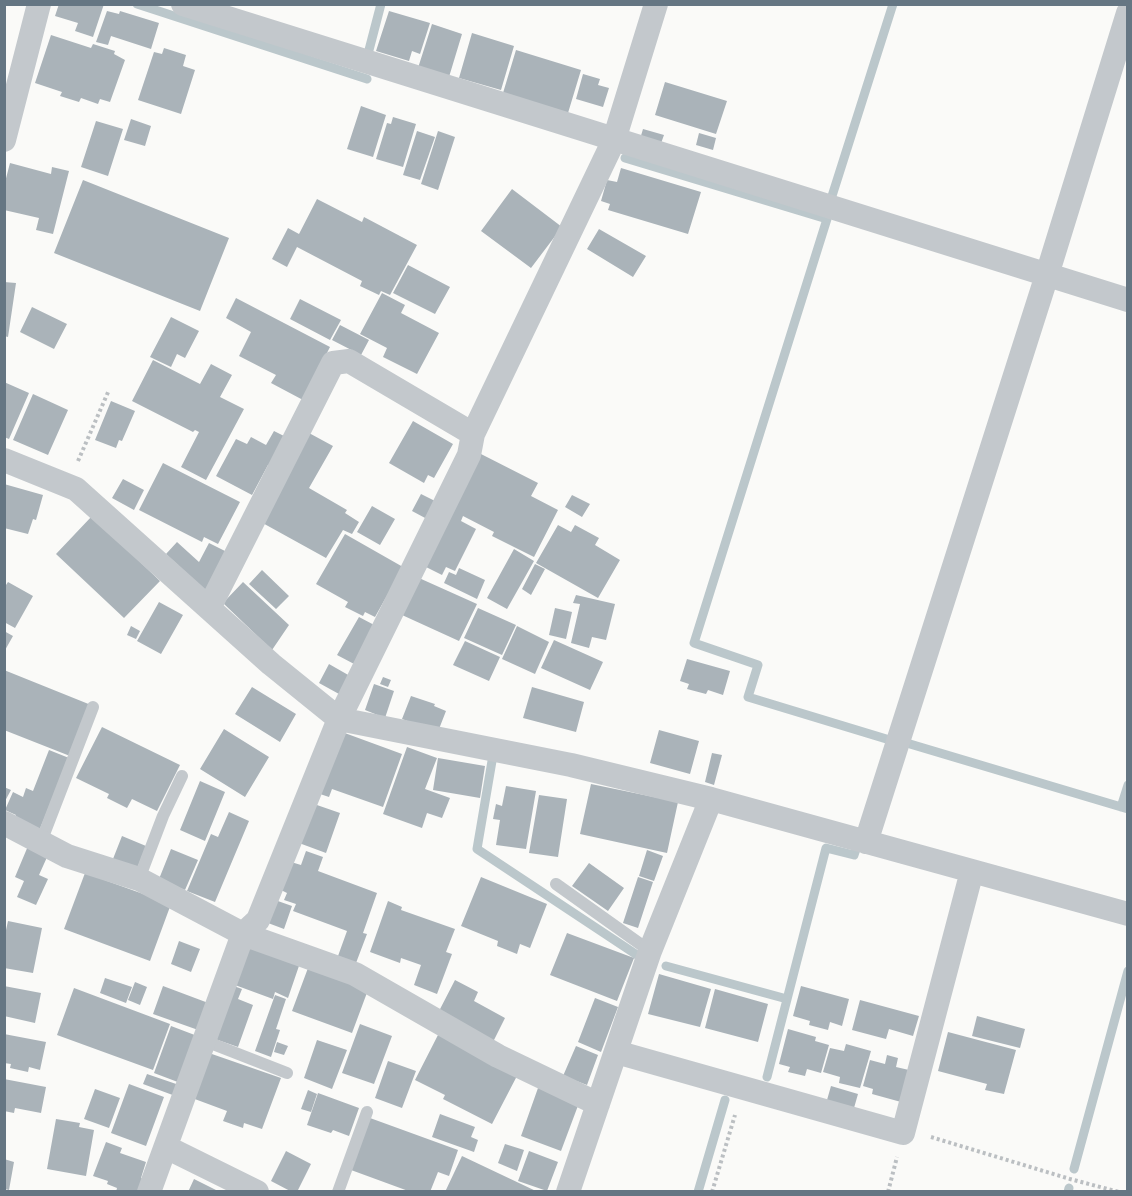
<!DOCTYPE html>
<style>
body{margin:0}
#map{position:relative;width:1132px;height:1196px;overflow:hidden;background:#fafaf8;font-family:Helvetica,sans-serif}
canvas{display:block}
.frame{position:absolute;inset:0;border:6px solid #657683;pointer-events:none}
</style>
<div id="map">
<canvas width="1132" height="1196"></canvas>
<div class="frame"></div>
</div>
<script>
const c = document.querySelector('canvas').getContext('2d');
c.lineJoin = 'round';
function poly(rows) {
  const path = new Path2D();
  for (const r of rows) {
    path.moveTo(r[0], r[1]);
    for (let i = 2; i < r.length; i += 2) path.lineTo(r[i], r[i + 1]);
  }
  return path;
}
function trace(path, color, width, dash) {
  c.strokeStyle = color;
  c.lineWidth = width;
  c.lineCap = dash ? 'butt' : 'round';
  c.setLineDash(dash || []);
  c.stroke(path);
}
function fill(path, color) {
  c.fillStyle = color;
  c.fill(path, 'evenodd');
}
const stream = poly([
 [137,4,367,79],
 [369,50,381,4],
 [625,158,827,219,694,643,758,665,748,697,893,741],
 [832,196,893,4],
 [910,744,1128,809],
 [492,761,477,849,637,955],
 [1121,807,1128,785],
 [666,966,787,999],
 [767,1077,826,848,854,855,856,849],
 [1074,1169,1128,971],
 [698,1192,725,1100],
 [1068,1192,1069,1188]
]);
const building = poly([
 [59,4,104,4,93,37,75,31,78,23,55,16],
 [107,11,119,14,120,11,159,23,151,49,111,36,108,45,96,42],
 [389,11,430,23,420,54,412,51,409,61,376,51],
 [432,24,462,34,449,77,418,68],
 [472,33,514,46,501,90,459,78],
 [51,35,91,48,93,44,115,51,114,54,125,60,110,102,100,99,98,104,81,98,79,102,60,96,62,92,35,83],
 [164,48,186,55,183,66,195,70,181,114,138,100,154,52,162,54],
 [516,50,581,70,568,113,503,93],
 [583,74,600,79,598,85,609,88,603,107,576,99],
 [665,82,727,101,716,134,655,115],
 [361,106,386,115,373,157,347,149],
 [393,117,416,124,403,167,376,159,387,123,391,124],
 [131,119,151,126,145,146,124,140],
 [96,121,123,129,108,176,81,167],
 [643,129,664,135,660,146,640,139],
 [417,131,435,137,420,180,403,175],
 [438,131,455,137,438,190,421,184],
 [699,133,716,138,713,150,696,145],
 [10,163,51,174,52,167,69,171,53,234,36,230,39,218,4,210,4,186],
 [621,168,701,192,688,234,608,210,610,204,601,201,607,180,617,182],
 [83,180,229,238,200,311,54,253],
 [512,189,562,227,531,268,481,231],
 [317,199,362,222,364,217,417,245,390,295,381,291,379,295,360,286,362,281,297,247,287,267,272,259,288,228,299,234],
 [599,229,646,256,633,277,587,249],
 [408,265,450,287,435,314,393,293],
 [4,282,16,283,8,337,4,336],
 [382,293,405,305,401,313,439,333,417,374,383,357,387,348,360,334],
 [236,298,330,347,303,400,271,383,276,375,239,356,251,332,226,318],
 [300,299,341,320,330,340,290,319],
 [32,307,67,324,54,349,20,332],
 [171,317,199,331,185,358,177,354,171,367,150,357],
 [340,325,369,340,361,355,332,340],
 [153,360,200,384,211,364,232,375,220,397,244,409,206,480,181,467,199,432,195,430,193,432,132,401],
 [4,382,29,393,9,439,4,437],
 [33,394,68,410,48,455,13,440],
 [111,401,135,411,122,441,119,440,116,448,95,440],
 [413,421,453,444,434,478,428,475,424,483,389,463],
 [274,431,286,437,270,467,268,465,252,495,216,476,236,439,247,444,251,437,266,445],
 [309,433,333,446,309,488,347,510,345,513,359,522,352,534,343,530,326,558,259,521],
 [479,453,538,483,531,496,558,510,534,557,492,536,494,532,463,516,461,521,476,529,455,571,446,567,442,575,422,565],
 [163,463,240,502,218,544,204,537,202,542,139,510],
 [123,479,144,490,134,510,112,498],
 [4,484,43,495,36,520,33,519,28,534,4,528],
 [421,494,437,502,427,519,412,511],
 [572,495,590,504,582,517,565,507],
 [372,506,395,519,380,545,357,532],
 [92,516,160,581,124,618,56,554],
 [558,525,571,532,575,525,599,538,595,545,620,560,598,598,536,563],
 [345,534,403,567,375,617,365,612,363,616,345,607,348,602,316,584],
 [177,542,199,562,209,543,229,553,208,593,166,554],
 [514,549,534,561,507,609,487,598],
 [535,564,545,569,531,595,522,589],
 [459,568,485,580,477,599,444,583,449,572,456,575],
 [262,570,289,596,276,609,249,584],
 [419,578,477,604,459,641,402,615],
 [8,582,33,596,15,628,4,622,4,588],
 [243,582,289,625,272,650,223,603],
 [576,595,615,604,606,640,592,637,589,648,571,643,580,604,573,603],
 [159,602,183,615,161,654,137,641],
 [478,608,516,625,502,655,464,638],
 [555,608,572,612,566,639,549,635],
 [359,617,378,627,356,665,337,655],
 [131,626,140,631,136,639,127,635],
 [517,626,549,642,535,674,502,659],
 [4,631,13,636,4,652],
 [554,640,603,662,590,690,541,668],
 [465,641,500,657,489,681,453,665],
 [687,659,730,671,723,695,708,690,706,694,687,689,689,684,680,681],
 [329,664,350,676,339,694,319,683],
 [4,670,91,705,70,756,4,730],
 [383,677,391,680,388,687,380,684],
 [374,684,394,691,385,718,365,710],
 [252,687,296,714,280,742,235,714],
 [532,687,584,702,576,732,523,718],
 [411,696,435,704,434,706,446,711,439,729,426,728,402,719],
 [102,727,180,765,157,811,132,799,127,808,107,798,109,794,76,778],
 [224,729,269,757,245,797,200,769],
 [659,730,699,741,690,774,650,763],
 [342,732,402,754,383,807,332,789,329,797,317,793],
 [407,747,437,758,425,789,450,798,442,818,427,813,422,828,383,814],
 [49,750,69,758,39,831,13,821,16,815,5,810,13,792,23,797,26,788,33,791],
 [712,753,722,755,714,785,705,782],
 [438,758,485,766,480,798,433,790],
 [200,781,225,792,205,841,180,830],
 [591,784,678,802,667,853,580,834],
 [506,786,536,791,526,849,496,845,500,820,493,819,496,804,502,806],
 [4,787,11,790,4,803],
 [539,795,567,799,558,857,529,853],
 [314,804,340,813,326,853,299,843],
 [229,812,249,821,215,902,187,891,211,834,218,837],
 [122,836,146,846,135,874,111,864],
 [28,846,48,855,39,875,48,879,36,905,17,897,24,881,15,877],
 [171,849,198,860,185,890,159,879],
 [647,850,663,856,654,881,639,876],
 [306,851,323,857,318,871,377,893,363,933,367,934,356,963,338,956,347,931,293,911,296,904,284,900,287,893,281,890,291,862,301,865],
 [589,863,624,888,608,911,572,886],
 [85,873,171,904,150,961,64,929],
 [481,877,547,904,530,948,520,944,517,954,497,946,498,941,461,926],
 [638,877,653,882,638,928,623,923],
 [275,900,292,906,284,929,268,923],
 [388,901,402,907,401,910,455,929,446,952,452,954,437,994,414,985,421,965,401,958,400,963,370,952],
 [8,921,42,928,33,973,4,968,4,939],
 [567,933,634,958,617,1001,550,975],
 [179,941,200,949,191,972,171,964],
 [251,942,301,960,288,998,275,992,273,999,235,985],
 [308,968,368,990,352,1033,292,1011],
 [659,974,711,989,700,1027,648,1014],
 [105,978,132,987,126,1003,100,993],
 [455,980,478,992,474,1001,505,1018,493,1042,438,1013],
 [135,982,147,987,140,1005,128,1000],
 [231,985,242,989,238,999,253,1005,238,1047,212,1038],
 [4,986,41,993,35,1023,4,1016],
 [163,986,211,1004,201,1031,153,1014],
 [801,986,849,999,842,1026,830,1022,828,1030,809,1025,810,1021,793,1016],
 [74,988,170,1024,153,1070,57,1035],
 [715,989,768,1004,758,1042,705,1028],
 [275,995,286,999,276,1029,280,1030,271,1057,255,1051],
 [595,998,618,1007,601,1052,578,1042],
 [860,1000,919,1016,913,1036,889,1029,886,1039,852,1030],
 [977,1016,1025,1029,1020,1048,972,1036],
 [360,1024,392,1036,374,1084,342,1073],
 [171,1026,200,1037,183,1084,154,1073],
 [788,1029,816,1037,815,1041,829,1045,821,1073,807,1069,805,1076,788,1072,790,1067,779,1064],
 [948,1032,1016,1050,1004,1094,985,1090,987,1084,938,1071],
 [439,1033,518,1074,492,1124,443,1099,445,1095,415,1080],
 [4,1034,46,1042,40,1070,29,1067,28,1072,10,1068,11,1064,4,1063],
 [317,1040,347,1050,332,1089,304,1078],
 [277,1042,288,1046,284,1055,274,1052],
 [846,1044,871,1051,860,1088,839,1083,840,1077,823,1072,830,1048,844,1051],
 [576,1046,598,1055,587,1085,563,1076],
 [209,1053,281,1078,262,1129,244,1123,243,1128,223,1121,227,1111,192,1098],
 [887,1055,898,1058,896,1067,909,1070,901,1102,872,1094,873,1089,863,1086,870,1060,885,1064],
 [388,1061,416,1071,402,1108,375,1098],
 [147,1074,182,1086,178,1097,143,1084],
 [4,1079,46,1087,41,1113,15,1108,14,1113,4,1111],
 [129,1084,164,1097,146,1146,111,1133],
 [831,1086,858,1094,854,1108,827,1100],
 [538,1088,579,1103,561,1151,521,1136],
 [95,1089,120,1098,109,1128,84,1119],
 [308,1090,317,1094,311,1112,301,1109],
 [318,1093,359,1108,349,1136,333,1130,331,1133,307,1125],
 [440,1114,475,1127,471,1137,478,1140,474,1152,432,1137],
 [370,1118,458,1150,449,1176,438,1172,430,1192,411,1192,351,1170],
 [56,1119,80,1123,79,1127,94,1130,86,1176,47,1169],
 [106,1142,122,1148,120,1153,146,1162,141,1178,144,1179,140,1192,116,1192,117,1188,107,1184,108,1181,93,1176],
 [505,1144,524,1150,517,1171,498,1163],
 [286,1151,311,1164,297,1192,292,1192,271,1181],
 [529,1151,558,1162,547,1191,518,1181],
 [462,1156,538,1192,445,1192],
 [4,1159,14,1162,9,1190,4,1189],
 [194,1179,220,1192,188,1192]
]);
const path = poly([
 [78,461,109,390],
 [931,1137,1070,1179,1119,1192],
 [712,1192,735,1115],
 [888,1192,897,1157]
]);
const lane = poly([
 [41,842,93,707],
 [139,879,163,816,182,776],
 [556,884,650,951],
 [205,1041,287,1073],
 [338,1192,367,1112]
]);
const street = poly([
 [183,4,1128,300],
 [4,140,39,4],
 [4,460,76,489,271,664,339,719,571,765,711,799,1128,914],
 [209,608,333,363,349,361,473,434],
 [4,823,67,856,139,879,243,934,355,974,498,1056,598,1104],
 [866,842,1047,275,1128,13],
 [616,1052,903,1133,972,871],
 [166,1147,257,1192],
 [149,1192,243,934,258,920,339,719,469,455,473,434,614,140,656,4],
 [568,1192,650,951,711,799]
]);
trace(stream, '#bbc7cb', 9);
fill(building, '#aab3b9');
trace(path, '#bbbfc2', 4, [3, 3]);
trace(lane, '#c3c8cc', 12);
trace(street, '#c3c8cc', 24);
</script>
